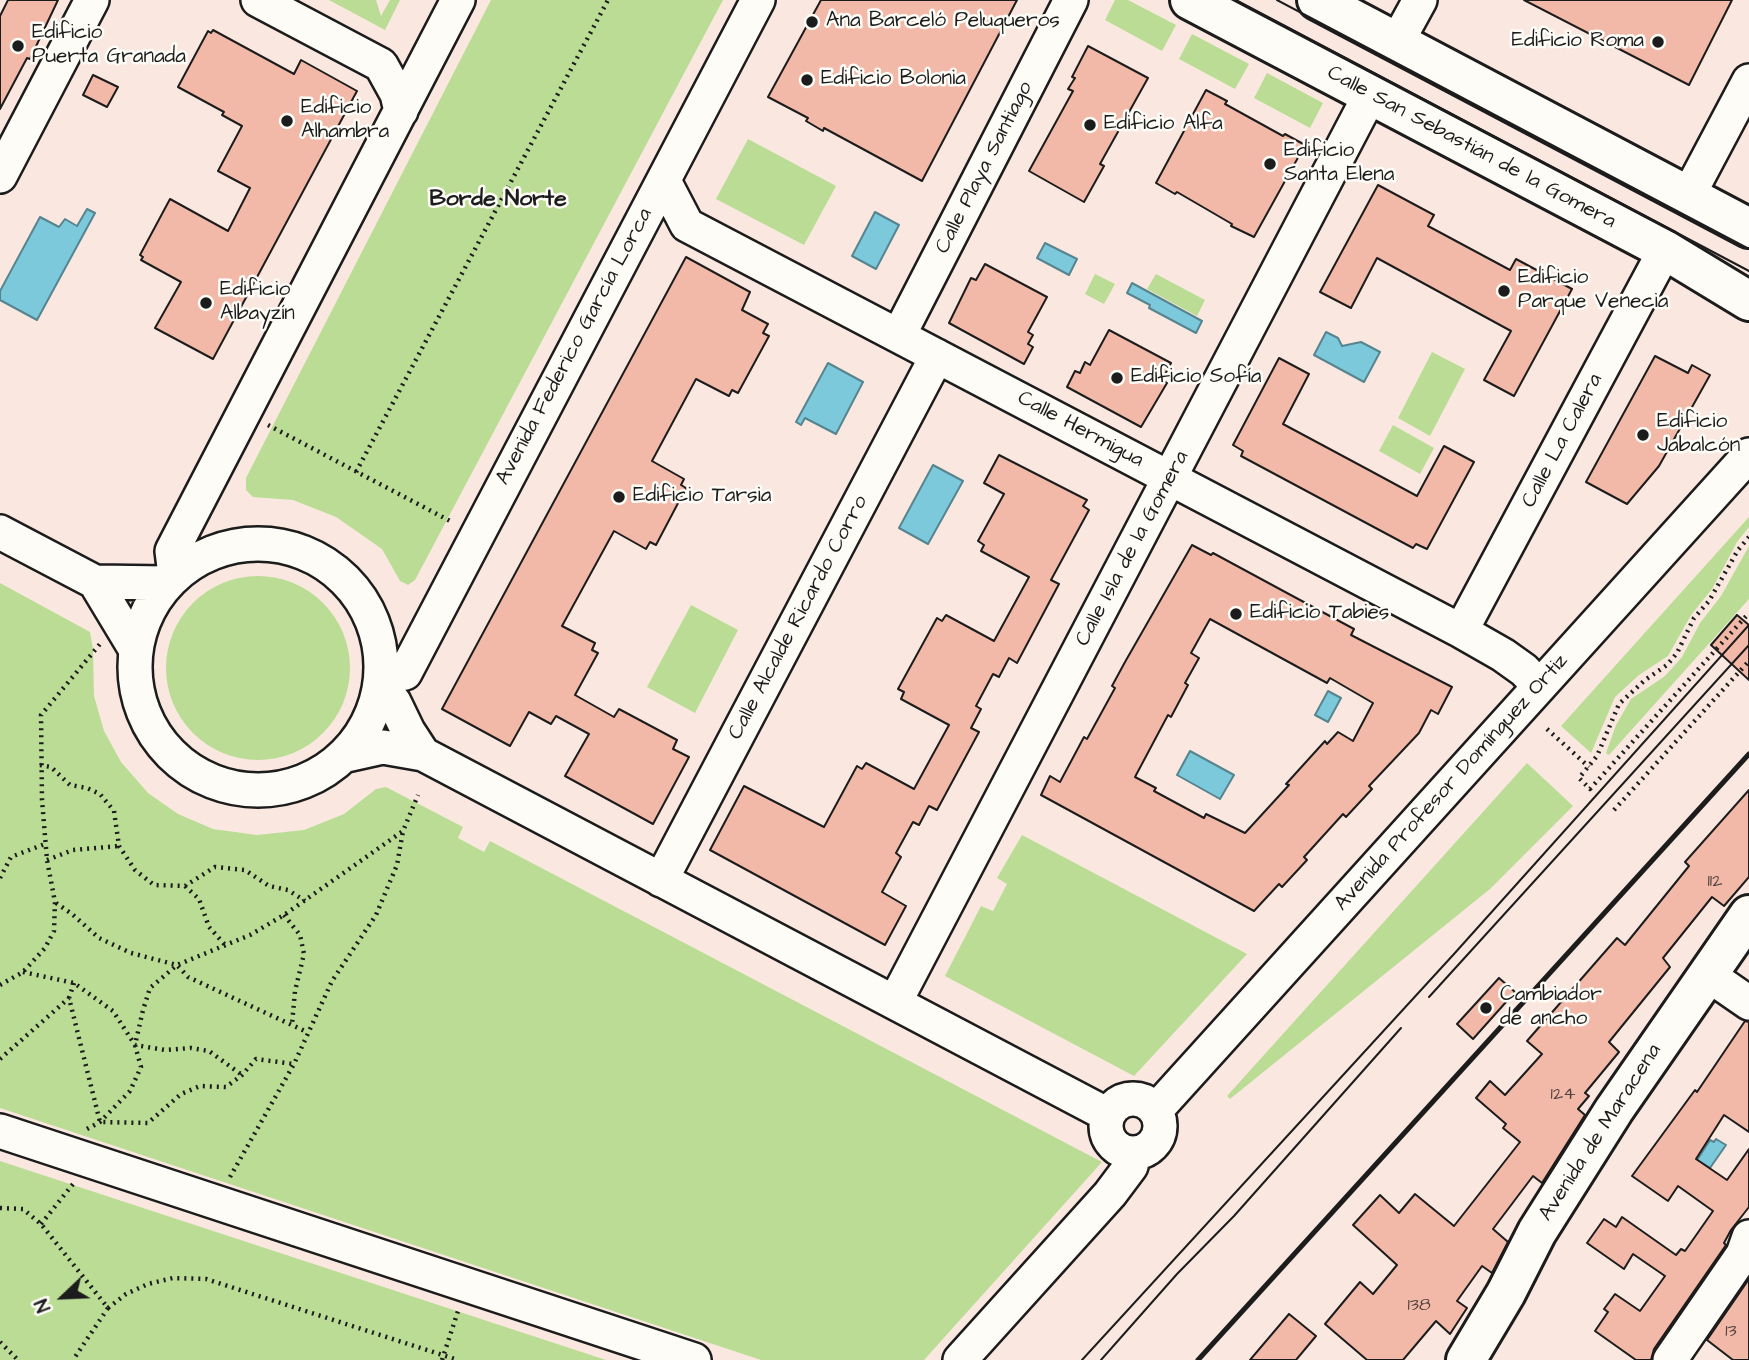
<!DOCTYPE html>
<meta charset="utf-8">
<style>
body{margin:0}
#map{position:relative;width:1749px;height:1360px;overflow:hidden;background:#fae8e0;font-family:"Architects Daughter",sans-serif}
canvas{display:block}
.north{position:absolute;left:28px;top:1262px;width:70px;height:70px;-webkit-text-stroke:5px #fdfcf7;paint-order:stroke;rotate:247deg;font-size:19px;font-weight:700;line-height:28px;text-align:center;color:#1c1c1c}
.north::after{content:'';display:block;margin:auto;width:24px;height:32px;background:#1c1c1c;clip-path:polygon(50% 0,100% 100%,50% 72%,0 100%)}
</style>
<div id="map">
<canvas width="1749" height="1360"></canvas>
<div class="north">N</div>
</div>
<script>
const c = document.querySelector('canvas').getContext('2d');
c.lineJoin = 'round';
function fill(path, color) {
  c.fillStyle = color;
  c.fill(path, 'evenodd');
}
function poly(rows) {
  const path = new Path2D();
  for (const r of rows) {
    if (r.length === 3) {
      path.moveTo(r[0] + r[2], r[1]);
      path.arc(r[0], r[1], r[2], 0, 2 * Math.PI);
      continue;
    }
    path.moveTo(r[0], r[1]);
    for (let i = 2; i < r.length; i += 2) path.lineTo(r[i], r[i + 1]);
  }
  return path;
}
function trace(path, color, width, dash) {
  c.strokeStyle = color;
  c.lineWidth = width;
  c.lineCap = dash ? 'butt' : 'round';
  c.setLineDash(dash || []);
  c.stroke(path);
}
function label(font, color, halo, rows, align = 'center') {
  c.font = font + ' "Architects Daughter",sans-serif';
  c.lineWidth = 5;
  c.setLineDash([]);
  c.textBaseline = 'middle';
  c.strokeStyle = halo;
  c.fillStyle = color;
  for (const [text, x, y, turn = 0] of rows) {
    c.save();
    c.translate(x, y);
    c.rotate((+turn || 0) * Math.PI / 180);
    c.textAlign = isNaN(turn) ? turn : align;
    if (halo) c.strokeText(text, 0, 0);
    c.fillText(text, 0, 0);
    c.restore();
  }
}
const green = poly([
 [329,0,376,0,381,16,390,0,400,0,385,30],
 [491,0,723,0,415,580,408,585,400,581,382,549,336,517,293,500,253,497,246,490,246,478],
 [1115,0,1128,0,1176,25,1162,51,1105,20],
 [1192,34,1249,64,1235,89,1179,59],
 [1267,73,1323,103,1310,128,1254,98],
 [748,139,836,186,804,245,716,199],
 [1095,274,1115,284,1104,304,1085,294],
 [1156,274,1205,300,1197,316,1147,289],
 [1432,352,1465,369,1430,436,1398,418],
 [1393,425,1434,448,1420,474,1379,451],
 [1749,517,1749,527,1737,542,1712,589,1691,615,1668,656,1639,675,1615,697,1591,753,1561,726],
 [1749,546,1749,599,1609,755,1606,753,1616,725,1631,699,1665,676,1682,657,1700,623,1721,596],
 [258,668,92],
 [0,583,90,632,93,649,94,696,104,731,121,762,148,793,178,814,213,829,257,835,304,830,344,814,376,789,386,787,463,827,458,838,484,852,490,841,1102,1162,924,1360,761,1360,0,1108],
 [691,605,738,630,695,713,647,687],
 [1527,763,1573,806,1490,889,1230,1099,1227,1096],
 [1022,835,1247,954,1134,1076,945,976,981,906,993,911,1007,884,997,878],
 [0,1161,606,1360,0,1360]
]);
const water = poly([
 [87,209,95,213,37,320,0,300,0,291,40,217,59,227,65,219,77,226,87,209],
 [875,212,899,225,876,269,852,256,875,212],
 [1045,243,1077,259,1069,275,1037,258,1045,243],
 [1132,283,1202,321,1196,333,1149,308,1150,305,1127,293,1132,283],
 [1326,332,1338,338,1342,346,1361,342,1380,352,1364,382,1314,355,1326,332],
 [828,363,863,382,836,434,805,418,801,425,796,422,828,363],
 [933,465,963,481,928,544,899,528,933,465],
 [1328,691,1341,698,1328,722,1315,715,1328,691],
 [1190,751,1234,775,1220,799,1177,775,1190,751],
 [1716,1139,1726,1145,1710,1168,1697,1160,1710,1140,1714,1142,1716,1139]
]);
const building = poly([
 [8,0,58,0,30,59,27,58,0,109,0,16,8,0],
 [821,0,1017,0,922,181,824,128,823,131,806,121,808,118,768,97,821,0],
 [1524,0,1732,0,1689,85,1524,0],
 [213,30,294,74,301,60,357,91,213,359,155,328,181,282,141,260,143,257,140,255,170,199,228,231,250,188,218,171,242,126,222,115,224,112,178,87,208,31,211,33,213,30],
 [1088,46,1148,78,1100,164,1104,166,1084,202,1029,171,1073,91,1068,89,1075,78,1072,77,1088,46],
 [93,75,118,87,107,107,83,95,93,75],
 [1206,90,1227,101,1225,104,1283,136,1285,134,1305,145,1254,237,1231,226,1232,224,1177,192,1175,194,1156,183,1206,90],
 [1378,185,1434,215,1428,226,1510,270,1516,259,1572,289,1514,396,1484,380,1511,331,1377,258,1351,308,1320,292,1378,185],
 [686,257,750,292,742,310,768,324,763,333,769,336,738,393,732,390,729,396,696,379,652,461,684,479,681,485,686,488,656,545,650,542,646,549,614,531,562,626,595,643,592,650,598,653,575,695,614,717,619,709,677,740,673,749,689,757,653,824,565,776,589,734,556,716,551,724,529,712,510,746,442,709,686,257],
 [985,264,1047,297,1028,332,1033,335,1028,344,1033,347,1024,364,949,323,971,278,976,280,985,264],
 [1109,330,1171,363,1162,380,1167,383,1141,427,1067,387,1075,371,1080,373,1085,362,1090,365,1109,330],
 [1655,356,1688,373,1692,365,1710,375,1659,466,1627,504,1586,482,1655,356],
 [1279,358,1309,374,1283,424,1367,469,1417,496,1444,446,1474,462,1427,549,1416,544,1413,548,1241,456,1243,451,1233,445,1279,358],
 [999,455,1087,500,1083,506,1089,510,1051,580,1059,584,1017,663,1009,658,999,677,993,674,976,706,981,709,971,728,979,732,937,810,929,806,919,825,913,822,896,853,901,857,882,892,906,906,885,945,710,850,744,786,824,827,857,766,862,769,866,763,914,789,949,725,901,699,904,692,898,689,926,638,937,618,942,621,946,615,994,641,1029,577,981,551,984,545,978,541,1004,494,984,483,999,455],
 [1192,545,1211,555,1213,553,1287,593,1354,629,1351,635,1452,687,1438,714,1431,710,1419,733,1369,786,1372,789,1346,817,1343,814,1304,857,1307,860,1282,887,1279,884,1254,911,1041,795,1050,776,1060,782,1084,737,1087,739,1115,688,1112,686,1125,662,1192,545],
 [1210,619,1327,683,1330,678,1373,703,1353,741,1338,732,1327,744,1325,741,1286,784,1289,785,1245,833,1206,814,1204,818,1154,791,1156,788,1135,777,1168,715,1171,717,1188,685,1185,683,1199,658,1191,653,1210,619],
 [1737,615,1749,625,1749,680,1711,645,1737,615],
 [1749,790,1749,877,1724,906,1712,897,1663,958,1670,967,1609,1042,1619,1052,1585,1093,1589,1096,1578,1109,1585,1115,1542,1183,1533,1176,1493,1229,1508,1242,1492,1273,1482,1266,1457,1301,1467,1308,1450,1334,1436,1321,1403,1360,1367,1360,1325,1324,1360,1282,1373,1294,1397,1265,1353,1225,1380,1195,1399,1213,1415,1194,1454,1226,1520,1142,1503,1128,1506,1124,1476,1098,1490,1081,1505,1095,1542,1054,1527,1041,1617,938,1625,945,1689,866,1685,862,1749,790],
 [1499,978,1515,992,1473,1039,1457,1024,1499,978],
 [1745,1021,1749,1022,1749,1132,1724,1115,1696,1159,1727,1180,1749,1149,1749,1207,1731,1230,1724,1243,1726,1245,1654,1349,1651,1360,1636,1360,1595,1331,1608,1312,1604,1309,1615,1294,1640,1311,1665,1276,1633,1254,1624,1269,1587,1243,1604,1219,1616,1227,1622,1217,1676,1255,1681,1249,1685,1251,1713,1211,1678,1186,1668,1201,1632,1176,1695,1090,1697,1092,1745,1021],
 [1749,1279,1749,1360,1733,1360,1707,1340,1749,1279],
 [1289,1314,1316,1336,1296,1360,1250,1360,1289,1314]
]);
const path = poly([
 [268,425,452,522],
 [356,472,608,0],
 [1749,537,1738,550,1709,601,1694,618,1677,653,1667,665,1645,680,1619,704,1597,756,1579,778,1590,789,1749,613],
 [1547,729,1589,767],
 [40,765,51,767,70,785,87,788,100,794,114,811,119,846,135,870,154,885,185,886,215,867,245,870,269,886,288,890,305,901],
 [1614,810,1749,661],
 [47,860,73,850,119,846],
 [0,878,11,857,45,844],
 [185,886,199,899,209,927,225,945],
 [56,903,72,914,99,938,131,953,177,965,188,977,307,1032],
 [284,915,300,935,304,954,295,991,292,1024],
 [23,972,74,983,113,1011,135,1045,165,1050,191,1048,209,1051,242,1075],
 [74,983,69,998,100,1122,148,1123,181,1094,200,1086,226,1087,242,1075,256,1059,294,1064],
 [0,985,23,972,45,948,54,931,55,902,47,860,42,800,41,715,100,644],
 [0,1059,69,998],
 [87,1129,100,1122,130,1091,141,1067,135,1045,143,1010,150,988,177,965,250,935,284,915,403,831,418,795],
 [230,1177,294,1064,332,981,376,915,397,865,403,831],
 [0,1208,23,1209,41,1224,108,1308,73,1360],
 [41,1224,73,1184],
 [108,1308,126,1294,148,1284,173,1278,206,1279,458,1360],
 [0,1342,18,1360],
 [442,1360,458,1311]
]);
const minor = poly([
 [258,0,381,65,397,94,401,111],
 [1397,42,1420,0],
 [0,176,92,0],
 [664,181,687,225,1461,631,1503,655,1524,670,1539,686],
 [1688,196,1749,81],
 [899,335,1071,0],
 [0,532,95,582,167,583],
 [258,667,123],
 [175,575,172,551,458,0],
 [95,582,136,650],
 [1461,631,1665,250],
 [381,678,405,673,758,0],
 [381,687,394,702,408,731,423,754],
 [347,755,383,747,423,754,1108,1115],
 [661,880,937,356],
 [1707,974,1749,1003],
 [895,1002,1370,95],
 [1133,1126,27],
 [1156,1110,1749,455],
 [0,1131,694,1360],
 [960,1360,1110,1194,1131,1166,1134,1154],
 [1670,1360,1743,1254,1749,1237]
]);
const major = poly([
 [1190,0,1665,250,1749,301],
 [1317,0,1749,228],
 [1466,1360,1506,1293,1537,1232,1614,1110,1749,915]
]);
const tram = poly([
 [1236,0,1749,271],
 [1277,0,1749,249],
 [1429,997,1749,645],
 [1082,1360,1454,954,1749,625],
 [1101,1360,1177,1274,1234,1216,1401,1028]
]);
const rail = poly([
 [1198,1360,1749,754]
]);
const markers = [
 [812,22,7,"#1c1c1c"],
 [1658,42,7,"#1c1c1c"],
 [18,46,7,"#1c1c1c"],
 [807,80,7,"#1c1c1c"],
 [287,121,7,"#1c1c1c"],
 [1090,125,7,"#1c1c1c"],
 [1270,164,7,"#1c1c1c"],
 [1504,291,7,"#1c1c1c"],
 [206,303,7,"#1c1c1c"],
 [1117,378,7,"#1c1c1c"],
 [1643,435,7,"#1c1c1c"],
 [619,497,7,"#1c1c1c"],
 [1236,614,7,"#1c1c1c"],
 [1486,1008,7,"#1c1c1c"]
];
const numberNames = [
 ["112",1715,882],
 ["124",1563,1095],
 ["138",1419,1306],
 ["13",1731,1332]
];
const poiNames = [
 ["Ana Barceló Peluqueros",826,22],
 ["Edificio",32,34],
 ["Puerta Granada",32,58],
 ["Edificio Roma",1644,42,"right"],
 ["Edificio Bolonia",821,80],
 ["Edificio",301,109],
 ["Alhambra",301,133],
 ["Edificio Alfa",1104,125],
 ["Edificio",1284,152],
 ["Santa Elena",1284,176],
 ["Edificio",1518,279],
 ["Parque Venecia",1518,303],
 ["Edificio",220,291],
 ["Albayzín",220,315],
 ["Edificio Sofía",1131,378],
 ["Edificio",1657,423],
 ["Jabalcón",1657,447],
 ["Edificio Tarsia",633,497],
 ["Edificio Tabies",1250,614],
 ["Cambiador",1500,996],
 ["de ancho",1500,1020]
];
const streetNames = [
 ["Calle San Sebastián de la Gomera",1471,148,28],
 ["Calle Playa Santiago",985,168,-63],
 ["Avenida Federico García Lorca",575,347,-62],
 ["Calle Hermigua",1080,430,28],
 ["Calle La Calera",1563,441,-62],
 ["Calle Isla de la Gomera",1133,549,-62],
 ["Calle Alcalde Ricardo Corro",799,618,-62],
 ["Avenida Profesor Domínguez Ortiz",1452,783,-48],
 ["Avenida de Maracena",1601,1133,-57]
];
const neighbourhoodNames = [
 ["Borde Norte",498,200]
];
fill(green, '#bbdc95');
fill(water, '#7cc9db');
trace(water, '#56848f', 2);
fill(building, '#f2b9a9');
trace(building, '#1c1c1c', 2);
trace(minor, '#1c1c1c', 38);
trace(major, '#1c1c1c', 44);
trace(path, '#1c1c1c', 4.5, [2, 5]);
trace(minor, '#fdfcf7', 33);
trace(major, '#fdfcf7', 38);
trace(tram, '#1c1c1c', 2);
trace(rail, '#1c1c1c', 5);
for (const [x, y, r, color] of markers) {
  const dot = new Path2D();
  dot.arc(x, y, r, 0, 2 * Math.PI);
  c.fillStyle = color;
  c.fill(dot);
  trace(dot, '#fdfcf7', 2.5);
}
label('18px', '#52433f', null, numberNames);
label('21px', '#1c1c1c', '#fdfcf7', poiNames, 'left');
label('21px', '#1c1c1c', '#fdfcf7', streetNames);
label('bold 23px', '#1c1c1c', '#fdfcf7', neighbourhoodNames);
</script>
